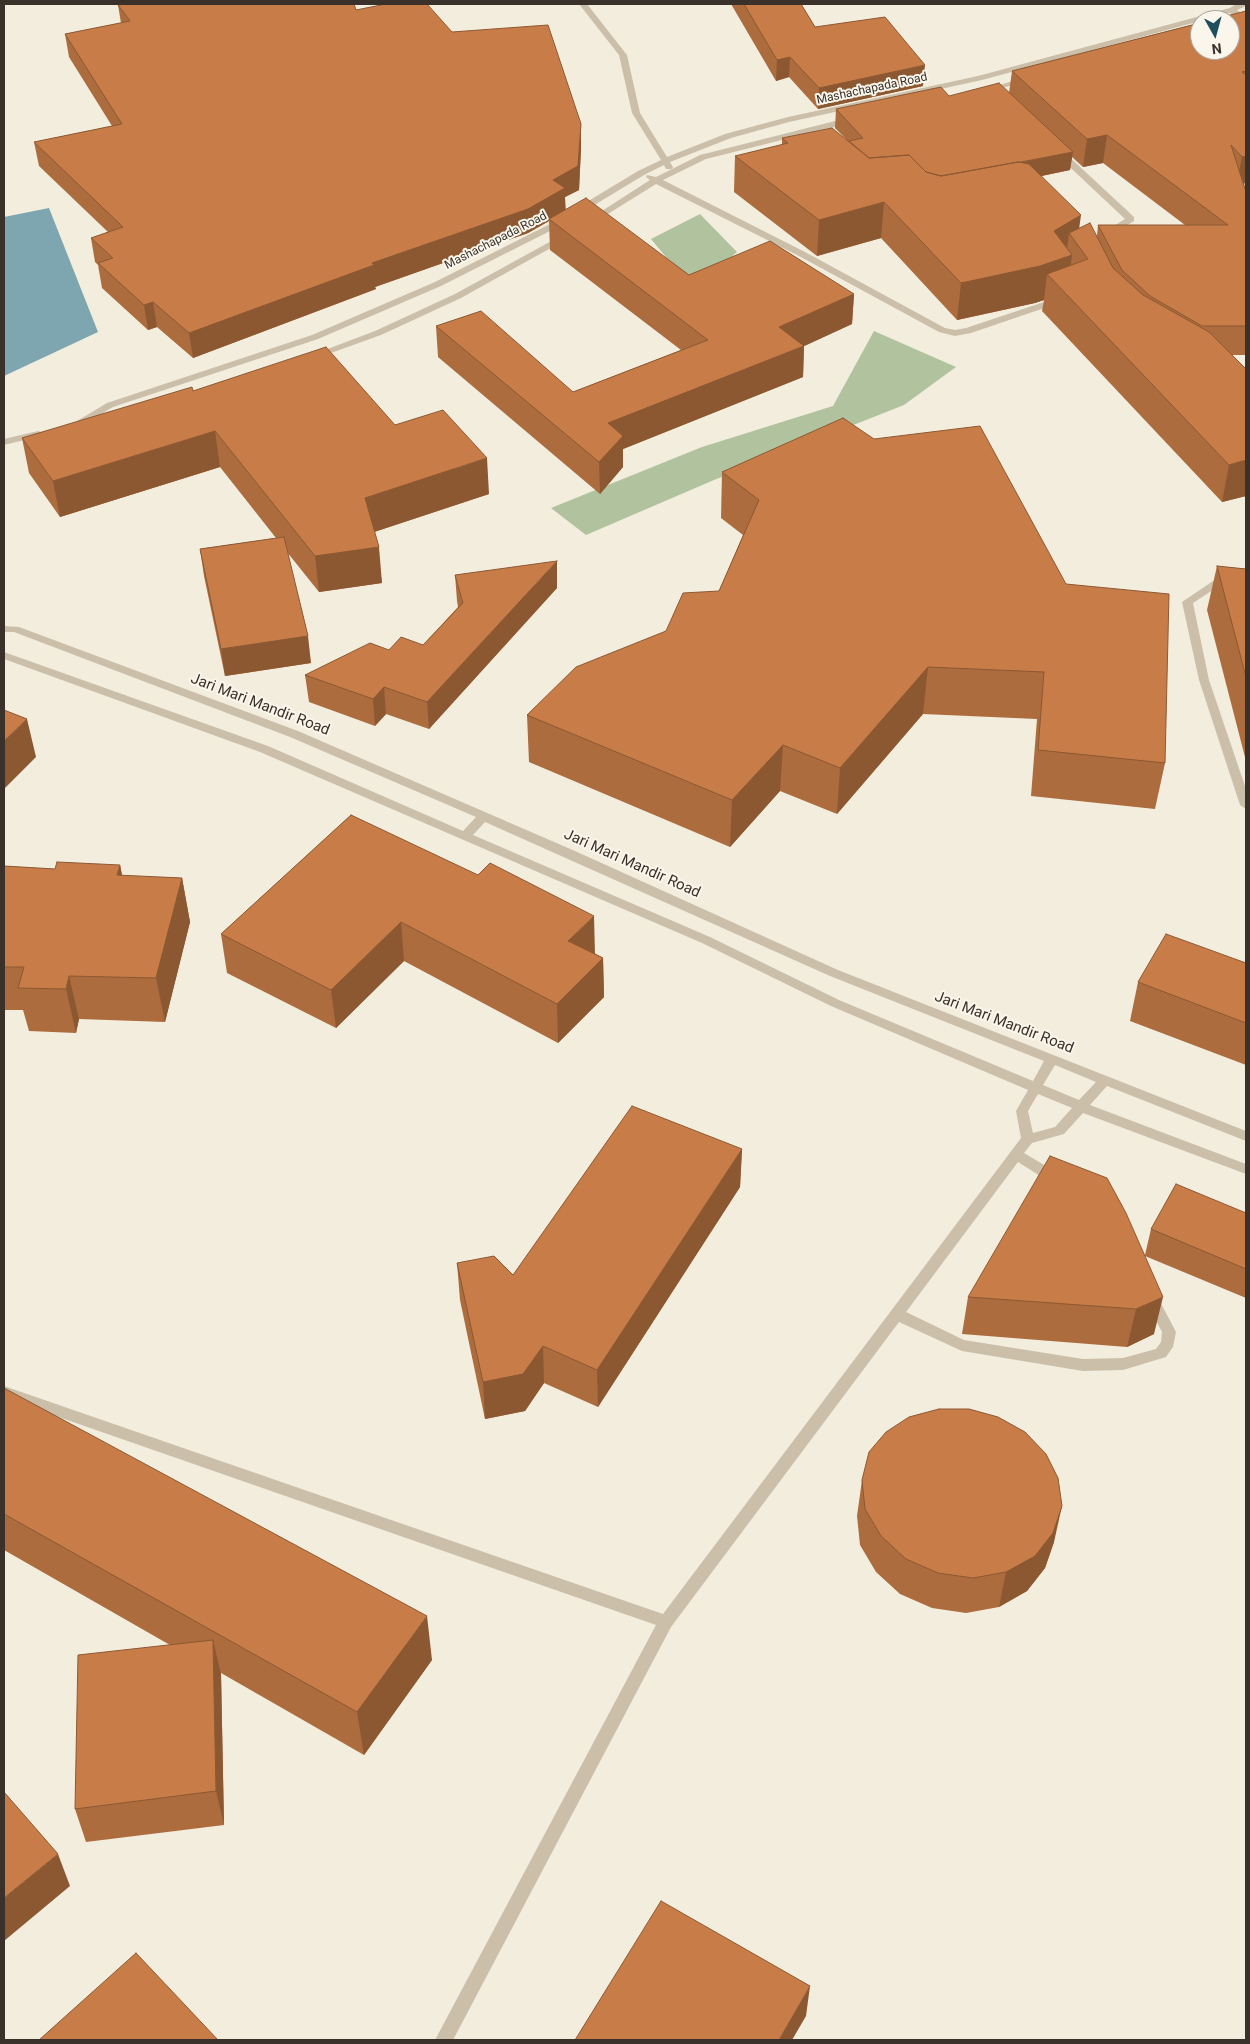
<!DOCTYPE html>
<style>
body{margin:0}
#map{position:relative;width:1250px;height:2044px;overflow:hidden;background:#f3edde;font-family:Roboto,sans-serif}
canvas{display:block}
.frame{position:absolute;inset:0;border:5px solid #39312a;pointer-events:none}
.north{position:absolute;left:1190px;top:10px;width:50px;height:50px;box-sizing:border-box;background:#faf6eb;border:1px solid #ada79e;border-radius:50%;rotate:173deg;font-size:14px;font-weight:700;line-height:20px;text-align:center;color:#39312a}
.north::after{content:'';display:block;margin:auto;width:18px;height:22px;background:#1e4d5c;clip-path:polygon(50% 0,100% 100%,50% 72%,0 100%)}
</style>
<div id="map">
<canvas width="1250" height="2044"></canvas>
<div class="frame"></div>
<div class="north">N</div>
</div>
<script>
const c = document.querySelector('canvas').getContext('2d');
c.lineJoin = 'round';
function fill(path, color) {
  c.fillStyle = color;
  c.fill(path, 'evenodd');
}
function poly(rows) {
  const path = new Path2D();
  for (const r of rows) {
    path.moveTo(r[0], r[1]);
    for (let i = 2; i < r.length; i += 2) path.lineTo(r[i], r[i + 1]);
  }
  return path;
}
function trace(path, color, width, dash) {
  c.strokeStyle = color;
  c.lineWidth = width;
  c.lineCap = dash ? 'butt' : 'round';
  c.setLineDash(dash || []);
  c.stroke(path);
}
function label(font, color, halo, rows, align = 'center') {
  c.font = font + ' Roboto,sans-serif';
  c.lineWidth = 4;
  c.setLineDash([]);
  c.textBaseline = 'middle';
  c.strokeStyle = halo;
  c.fillStyle = color;
  for (const [text, x, y, turn = 0] of rows) {
    c.save();
    c.translate(x, y);
    c.rotate((+turn || 0) * Math.PI / 180);
    c.textAlign = isNaN(turn) ? turn : align;
    if (halo) c.strokeText(text, 0, 0);
    c.fillText(text, 0, 0);
    c.restore();
  }
}
const green = poly([
 [700,214,737,252,694,291,651,239],
 [874,331,956,367,904,405,714,480,586,535,551,508,702,447,833,406]
]);
const water = poly([
 [49,208,98,332,4,376,4,217]
]);
const minor = poly([
 [579,4,587,4,627,55,640,113,667,157,725,134,788,117,978,76,1230,8,1236,4,1246,4,1246,6,1237,10,1246,17,1246,22,1230,13,982,80,789,122,731,138,670,162,673,167,672,169,666,169,664,165,644,175,558,227,441,286,318,339,113,407,83,425,77,425,77,421,107,403,312,335,435,282,552,223,638,171,661,160,632,113,619,55,579,4],
 [1026,77,1029,77,1029,81,987,92,983,90,1026,77],
 [851,117,855,120,854,122,706,159,663,180,805,252,945,328,955,330,966,328,1059,297,1064,300,1062,302,971,333,955,336,939,332,799,256,656,184,595,222,588,220,650,180,646,177,647,175,656,177,700,155,851,117],
 [1057,151,1063,151,1134,217,1134,221,1110,236,1104,236,1104,232,1125,219,1057,155,1057,151],
 [564,234,567,235,567,239,461,298,381,335,317,358,311,358,309,356,375,331,455,294,564,234],
 [38,431,41,432,41,436,4,445,4,439,38,431],
 [1246,579,1246,585,1219,586,1193,603,1209,680,1246,789,1246,809,1240,805,1199,680,1182,602,1213,581,1246,579],
 [4,626,19,627,298,731,575,851,838,970,1246,1131,1246,1141,1107,1086,1090,1105,1246,1164,1246,1174,1083,1113,1064,1134,1032,1143,1024,1153,1061,1175,1063,1179,1061,1183,1051,1183,1018,1162,906,1312,964,1340,1083,1359,1123,1358,1156,1349,1161,1342,1162,1332,1144,1298,1146,1294,1151,1292,1156,1294,1176,1332,1173,1347,1166,1357,1123,1370,1083,1371,962,1351,899,1322,671,1627,453,2040,435,2040,656,1625,4,1398,4,1386,663,1614,1021,1138,1016,1111,1028,1090,831,1006,702,943,260,752,4,659,4,652,268,746,463,831,476,817,290,737,14,632,4,632,4,626],
 [485,822,830,976,1044,1061,1033,1081,839,1000,710,937,473,835,485,822],
 [1055,1065,1096,1082,1079,1100,1043,1085,1055,1065],
 [1038,1094,1072,1108,1055,1127,1033,1133,1028,1111,1038,1094]
]);
const wall = poly([
 [731,4,801,4,815,27,923,86,818,109,789,77,776,81],
 [118,5,356,10,452,32,581,148,579,190,565,197,565,210,689,275,854,294,852,324,804,346,803,377,623,449,623,467,600,494,438,357,436,326,573,392,681,350,550,250,549,221,528,233,375,287,376,289,193,358,157,327,148,330,102,288,98,265,95,262,91,238,108,232,39,166,34,142,112,126,69,57,65,34,121,23],
 [1246,11,1244,183,1246,192,1246,355,1232,355,1246,369,1246,496,1222,502,1042,311,1044,300,1035,303,957,320,881,238,817,256,734,192,735,156,782,145,782,138,846,139,835,128,836,109,949,96,1009,93,1012,71],
 [1072,157,1083,167,1103,163,1185,225,1098,225,1097,236,1079,228,1041,176,1070,170],
 [193,391,395,425,489,494,374,532,382,583,319,592,287,552,311,663,225,676,204,576,200,549,276,538,220,467,60,517,29,473,22,438],
 [722,472,1066,584,1165,763,1155,809,1031,796,1037,719,923,714,837,814,780,791,730,847,529,762,527,715,666,631,719,591,743,535,721,518],
 [1217,566,1246,569,1246,761,1207,610],
 [455,575,557,588,429,729,386,714,375,726,309,702,305,675,389,650,423,645,458,607,457,601],
 [351,815,603,958,604,997,558,1043,404,961,336,1028,227,973,221,934],
 [120,865,122,876,182,878,190,922,165,1022,79,1019,76,1033,29,1031,23,1010,4,1010,4,866,55,869],
 [1246,963,1246,1065,1130,1021,1138,982],
 [742,1149,740,1187,598,1407,544,1383,525,1411,485,1419,460,1300,457,1263,513,1275],
 [1246,1213,1246,1298,1145,1256,1154,1334,1127,1347,962,1334,968,1297,1145,1255,1151,1229],
 [4,1388,432,1660,364,1755,221,1673,224,1825,86,1842,75,1809,170,1645,4,1550],
 [862,1480,1054,1542,1045,1568,1027,1591,999,1607,966,1613,932,1608,900,1594,876,1572,860,1545,857,1516]
]);
const shadedWall = poly([
 [790,57,789,77,776,81,777,60],
 [925,65,923,86,818,109,819,88],
 [581,124,581,148,579,190,565,197,566,213,549,219,549,221,528,233,375,287,376,289,193,358,189,333,372,263,553,180],
 [1107,135,1103,163,1083,167,1087,139],
 [1073,152,1070,170,1013,182,1009,165],
 [1246,156,1246,183,1236,186,1242,157],
 [884,202,881,238,817,256,819,220],
 [1081,215,1077,244,1069,233,1066,258,1072,255,1067,292,1047,274,1044,300,1035,303,957,320,961,283],
 [854,294,852,324,800,348,804,346,803,377,623,449,623,467,600,494,599,462,608,423,779,327],
 [153,302,157,327,148,330,144,305],
 [215,431,220,467,60,517,53,481],
 [487,458,489,494,368,534,365,498],
 [1246,460,1246,496,1222,502,1229,465],
 [379,547,382,583,319,592,315,556],
 [557,561,557,588,429,729,427,702],
 [308,636,311,663,225,676,221,649],
 [928,667,923,714,837,814,840,768],
 [384,687,386,714,375,726,373,699],
 [27,719,36,757,4,789,4,741],
 [783,745,780,791,730,847,732,800],
 [120,865,129,908,117,875],
 [182,878,190,922,165,1022,156,978],
 [594,916,595,955,568,941],
 [401,922,404,961,336,1028,331,990],
 [603,958,604,997,558,1043,557,1004],
 [69,976,79,1019,76,1033,66,989],
 [742,1149,740,1187,598,1407,597,1370],
 [1163,1297,1154,1334,1127,1347,1136,1309],
 [543,1346,544,1383,525,1411,485,1419,483,1382],
 [1062,1506,1054,1542,1045,1568,1027,1591,999,1607,1006,1572],
 [427,1616,432,1660,364,1755,357,1712],
 [213,1640,221,1674,224,1825,216,1791],
 [58,1854,70,1886,4,1941,4,1898],
 [810,1986,806,2016,792,2040,779,2040]
]);
const building = poly([
 [126,4,354,4,356,10,386,4,427,4,452,32,548,25,581,124,578,166,553,180,565,188,528,209,372,263,374,265,189,333,153,302,144,305,98,263,113,258,91,238,123,227,34,142,122,124,65,34,130,21,118,5,126,4],
 [744,4,801,4,815,27,885,17,925,65,819,88,790,57,777,60,744,4],
 [1246,11,1246,71,1242,72,1246,75,1246,156,1242,157,1231,145,1246,192,1246,326,1202,326,1150,296,1122,270,1098,225,1228,225,1107,135,1087,139,1012,71,1200,23,1200,50,1230,50,1230,20,1211,20,1246,11],
 [999,83,1073,152,1021,162,1018,162,941,176,926,172,909,155,869,158,849,141,863,138,836,109,941,87,949,96,999,83],
 [832,128,869,158,909,155,926,172,941,176,1018,162,1029,164,1081,215,1054,231,1072,255,1040,266,961,283,884,202,819,220,735,156,788,143,782,138,832,128],
 [586,198,689,275,770,241,854,294,779,327,804,346,608,423,623,436,599,462,436,326,481,311,573,392,708,340,549,219,586,198],
 [1090,223,1113,268,1143,295,1209,332,1246,369,1246,460,1229,465,1047,274,1088,259,1069,233,1090,223],
 [326,347,395,425,443,410,487,458,365,498,379,547,315,556,215,431,53,481,22,438,192,387,193,391,326,347],
 [843,418,874,439,980,426,1066,584,1169,594,1165,763,1038,750,1044,672,928,667,840,768,783,745,732,800,527,715,576,667,666,631,683,593,719,591,759,500,722,472,843,418],
 [284,537,308,636,221,649,200,549,284,537],
 [557,561,427,702,384,687,373,699,305,675,370,643,389,650,401,637,423,645,463,603,455,575,557,561],
 [1217,566,1246,569,1246,677,1217,566],
 [4,710,27,719,4,741,4,710],
 [351,815,478,875,490,863,594,916,568,941,603,958,557,1004,401,922,331,990,221,934,351,815],
 [57,862,120,865,117,875,182,878,156,978,69,976,66,989,18,988,24,967,4,967,4,866,55,869,57,862],
 [1166,934,1246,963,1246,1023,1138,982,1166,934],
 [632,1106,742,1149,597,1370,543,1346,523,1374,483,1382,457,1263,494,1256,513,1275,632,1106],
 [1050,1156,1107,1178,1126,1213,1163,1297,1136,1309,968,1297,1050,1156],
 [1176,1184,1246,1213,1246,1269,1151,1229,1176,1184],
 [4,1388,427,1616,357,1712,4,1514,4,1388],
 [939,1409,969,1409,998,1417,1025,1432,1046,1454,1058,1478,1062,1506,1053,1533,1035,1556,1006,1572,973,1578,938,1573,906,1559,881,1536,865,1509,862,1480,869,1452,886,1432,909,1417,939,1409],
 [213,1640,216,1791,75,1809,78,1655,213,1640],
 [4,1792,58,1854,4,1898,4,1792],
 [661,1901,810,1986,779,2040,575,2040,661,1901],
 [136,1953,218,2040,39,2040,136,1953]
]);
const farStreetnames = [
 ["Mashachapada Road",872,89,-12],
 ["Mashachapada Road",496,241,-27]
];
const streetNames = [
 ["Jari Mari Mandir Road",260,705,21],
 ["Jari Mari Mandir Road",632,864,24],
 ["Jari Mari Mandir Road",1004,1023,21]
];
fill(green, '#b0c39e');
fill(water, '#7da6b1');
fill(minor, '#ccbfaa');
fill(wall, '#ac6c3e');
fill(shadedWall, '#8c5832');
fill(building, '#c87d48');
trace(building, '#8c5832', 1);
label('12px', '#39312a', '#faf6eb', farStreetnames);
label('15px', '#39312a', '#faf6eb', streetNames);
</script>
